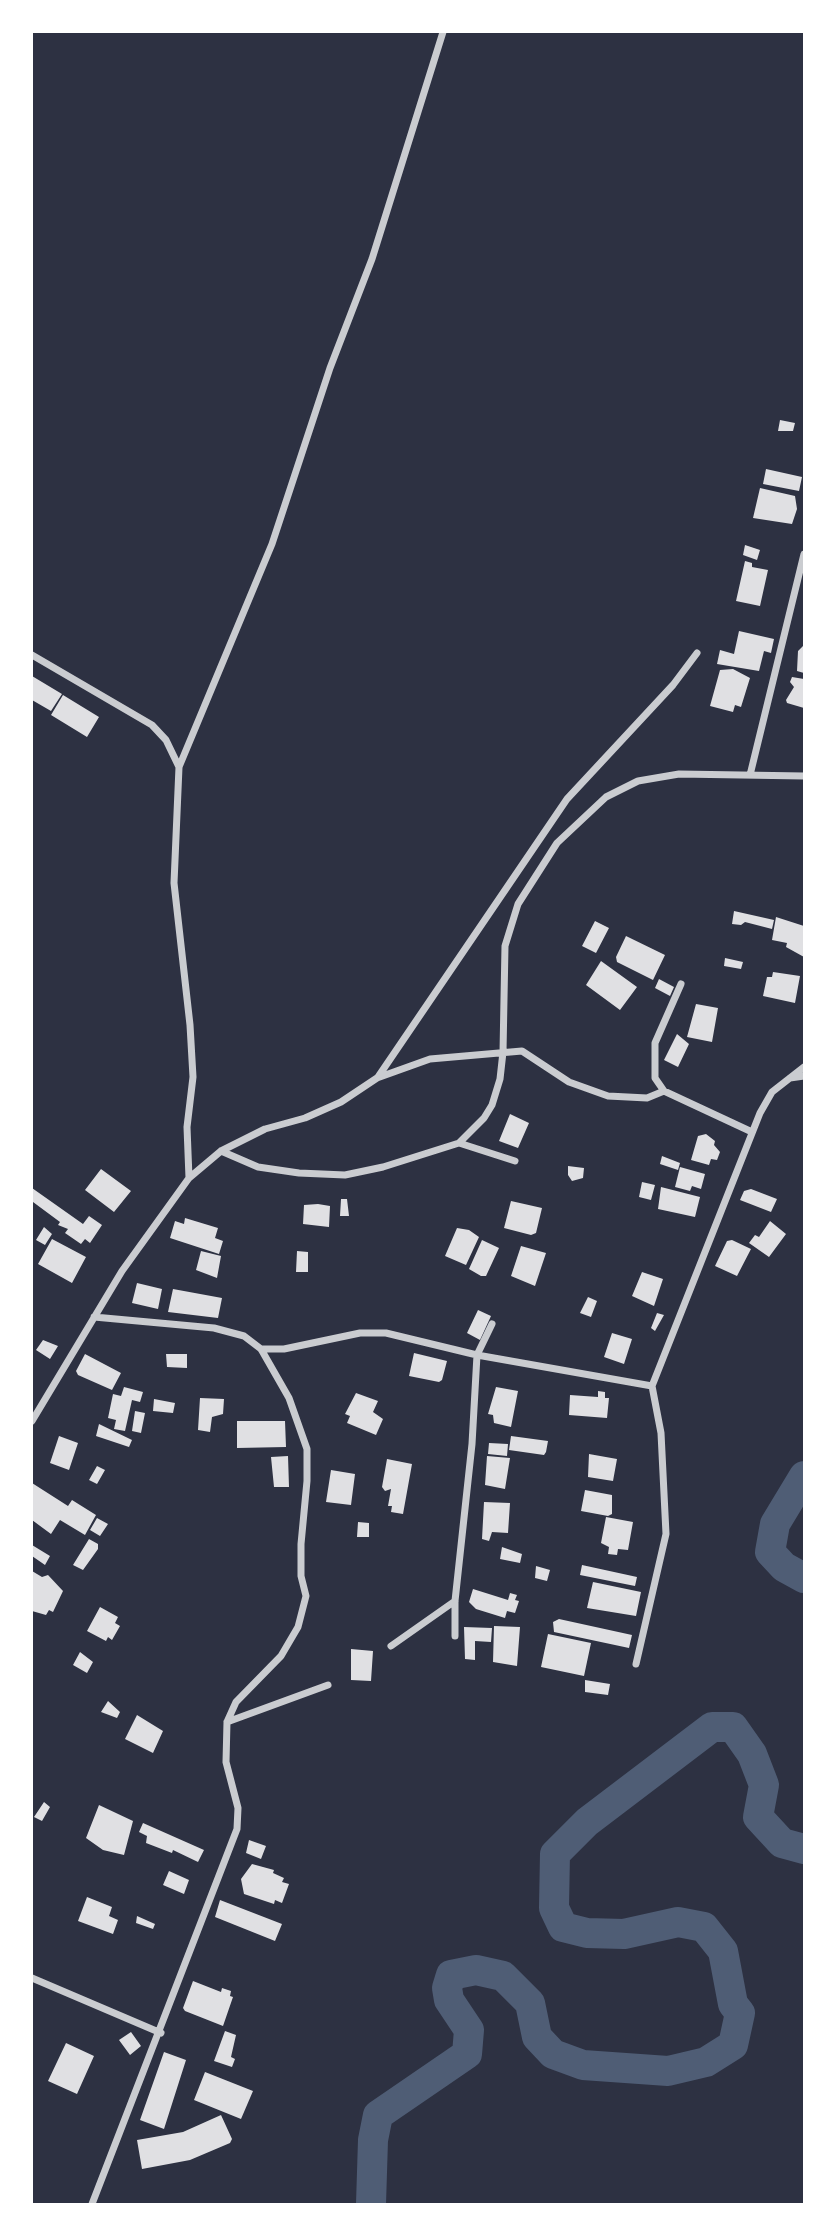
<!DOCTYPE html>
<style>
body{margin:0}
#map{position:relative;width:836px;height:2236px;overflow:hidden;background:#2d3142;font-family:Inter,sans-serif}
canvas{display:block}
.frame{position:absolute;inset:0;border:33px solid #fff;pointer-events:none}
</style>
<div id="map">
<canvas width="836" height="2236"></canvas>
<div class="frame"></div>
</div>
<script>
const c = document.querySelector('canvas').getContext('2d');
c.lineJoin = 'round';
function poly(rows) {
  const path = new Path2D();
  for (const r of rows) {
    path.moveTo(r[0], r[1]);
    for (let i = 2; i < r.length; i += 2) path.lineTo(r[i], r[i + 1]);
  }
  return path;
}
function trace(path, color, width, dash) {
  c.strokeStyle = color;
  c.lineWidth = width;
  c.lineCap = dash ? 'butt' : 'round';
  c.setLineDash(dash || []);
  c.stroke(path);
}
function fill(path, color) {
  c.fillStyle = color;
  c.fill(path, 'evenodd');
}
const river = poly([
 [804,1476,775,1524,770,1552,784,1567,804,1578],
 [371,2204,373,2140,378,2115,467,2054,469,2030,449,2000,447,1988,451,1975,476,1970,503,1976,530,2003,537,2037,553,2054,583,2065,668,2071,706,2062,733,2045,740,2013,733,2004,723,1951,704,1927,678,1922,624,1934,587,1933,563,1927,554,1908,555,1854,587,1822,712,1727,733,1727,752,1754,764,1785,758,1817,782,1843,804,1849]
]);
const building = poly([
 [780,420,795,423,793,431,778,431],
 [766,469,802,477,799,491,763,484],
 [760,488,795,496,797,509,792,524,753,518],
 [745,545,760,550,757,560,743,555],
 [745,561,752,563,752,567,768,570,760,606,736,601],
 [739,631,774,639,771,653,764,651,759,671,717,664,720,650,734,654],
 [803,646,804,646,804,673,797,671,798,651],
 [733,669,750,678,741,707,735,705,733,712,710,706,720,670],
 [32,676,62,694,51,711,32,700],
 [792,677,804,679,804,708,787,703,786,700,794,687,790,682],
 [63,695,99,717,87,737,51,715],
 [734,911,774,920,772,929,745,922,741,925,732,924],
 [776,917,804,926,804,957,786,947,787,943,772,940],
 [595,921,609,928,596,953,582,946],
 [626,936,665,955,653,980,617,962,616,957],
 [725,958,743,962,741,969,724,966],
 [601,961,637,987,620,1010,586,985],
 [773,972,800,976,795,1003,763,996,767,977,772,977],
 [659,979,674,987,670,996,655,988],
 [696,1004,718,1008,712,1042,687,1037],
 [677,1034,689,1044,678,1067,664,1060],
 [510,1114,529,1123,518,1148,499,1141],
 [706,1134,715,1141,714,1145,720,1152,717,1160,711,1159,709,1165,691,1160,698,1136],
 [662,1156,680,1163,678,1170,660,1164],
 [568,1166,584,1168,583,1178,572,1181,568,1175],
 [680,1167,705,1174,701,1189,692,1186,690,1191,675,1187],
 [101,1169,131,1191,114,1212,85,1190],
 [642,1182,655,1185,651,1200,639,1197],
 [661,1187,700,1197,695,1217,658,1209],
 [32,1188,83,1224,89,1216,102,1225,90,1243,85,1239,81,1244,65,1233,68,1229,58,1225,60,1222,33,1202,32,1205],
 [751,1189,777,1199,771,1212,740,1200,744,1191],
 [341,1199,347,1199,349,1216,340,1216],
 [511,1201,542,1208,536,1233,531,1235,504,1228],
 [318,1204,330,1206,329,1227,303,1224,304,1205],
 [185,1218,218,1228,215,1238,223,1241,219,1254,170,1238,175,1221,184,1224],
 [770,1221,786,1234,769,1257,749,1243,755,1235,759,1237],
 [44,1227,52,1234,45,1245,36,1240],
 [457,1228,469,1230,479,1237,466,1265,445,1256],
 [52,1239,86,1257,72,1283,38,1264],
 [482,1240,499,1248,486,1276,481,1276,469,1269],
 [732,1240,751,1249,737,1276,715,1266,727,1241],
 [521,1246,546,1253,535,1286,511,1276],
 [201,1251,221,1256,217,1278,196,1270],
 [297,1251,308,1252,308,1272,296,1272],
 [642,1272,663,1279,654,1306,632,1296],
 [137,1283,162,1289,158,1309,132,1303],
 [173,1289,222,1298,218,1318,168,1312],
 [588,1297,597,1301,591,1317,580,1313],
 [478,1310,491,1316,480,1340,467,1333],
 [657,1313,664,1315,655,1331,651,1328],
 [612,1333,632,1339,624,1364,604,1357],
 [43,1340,58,1346,50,1359,36,1350],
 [414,1353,447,1361,442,1380,439,1382,409,1376],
 [85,1354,121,1373,112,1390,78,1375,76,1371],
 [166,1354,187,1354,187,1368,167,1367],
 [124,1387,143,1392,140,1402,132,1400,125,1431,114,1429,116,1420,108,1418,113,1394,121,1396],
 [496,1387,518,1391,511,1427,494,1423,493,1415,488,1414],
 [598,1391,605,1392,605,1398,609,1398,607,1418,569,1415,570,1395,598,1397],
 [356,1393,378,1401,373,1412,383,1419,376,1435,347,1423,350,1416,345,1414],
 [200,1398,224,1399,223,1414,212,1417,210,1432,198,1430],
 [154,1399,175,1403,173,1413,153,1411],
 [135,1411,145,1413,141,1433,132,1431],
 [237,1421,285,1421,286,1447,237,1448],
 [99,1424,132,1440,129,1447,96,1436],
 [59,1436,78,1443,69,1470,50,1463],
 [511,1436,548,1441,546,1452,544,1455,509,1450],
 [489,1443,508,1444,507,1456,488,1454],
 [589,1454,617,1459,613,1481,588,1477],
 [288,1456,289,1487,274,1487,271,1457],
 [487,1456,510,1458,505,1489,485,1485],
 [387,1459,412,1464,403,1514,391,1512,392,1506,388,1506,391,1489,385,1491,382,1487],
 [97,1466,105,1470,97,1484,89,1480],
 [331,1470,355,1474,351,1505,326,1502],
 [32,1483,68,1506,72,1500,96,1515,85,1535,60,1520,51,1534,32,1520],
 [585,1490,612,1495,612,1514,608,1516,581,1511],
 [484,1502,510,1503,508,1533,492,1532,489,1541,482,1539],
 [606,1517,633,1522,628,1550,618,1549,617,1555,608,1554,609,1547,601,1543],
 [97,1518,108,1524,100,1536,90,1530],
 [358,1522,369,1523,369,1537,357,1537],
 [89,1539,98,1544,98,1549,83,1570,73,1565],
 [32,1545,50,1556,45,1565,32,1556],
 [502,1547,522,1554,520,1563,500,1559],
 [582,1565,637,1577,635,1586,580,1575],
 [536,1566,550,1570,547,1581,535,1578],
 [32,1571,42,1577,48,1575,63,1591,53,1612,49,1610,46,1615,32,1611],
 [593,1582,641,1592,636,1616,587,1608],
 [473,1589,508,1600,510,1593,517,1595,515,1600,519,1601,515,1613,507,1611,505,1618,476,1609,469,1602],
 [100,1607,118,1617,115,1623,120,1626,112,1640,108,1637,106,1641,87,1631],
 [559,1619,632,1635,629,1648,554,1632,553,1622],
 [494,1626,520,1627,517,1666,493,1662],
 [464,1627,492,1628,491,1642,475,1641,475,1660,465,1659],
 [548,1634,591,1643,584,1676,541,1667],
 [351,1649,373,1651,371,1681,351,1680],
 [80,1652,93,1662,87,1673,73,1665],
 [585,1680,610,1684,608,1695,585,1692],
 [108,1701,120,1712,117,1718,101,1712],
 [137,1715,163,1731,153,1753,125,1739],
 [44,1802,50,1807,42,1821,34,1817],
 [99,1805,133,1821,124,1855,103,1850,86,1838],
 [143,1823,204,1850,198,1862,173,1850,172,1853,146,1843,147,1836,139,1832],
 [249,1840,266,1846,261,1859,246,1853],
 [252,1864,274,1870,273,1873,284,1878,282,1882,289,1884,282,1903,275,1900,274,1904,244,1894,241,1879],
 [169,1871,189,1880,184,1894,163,1885],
 [87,1897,112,1907,109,1916,118,1920,113,1934,78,1921],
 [220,1900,282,1924,275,1941,215,1917],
 [137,1916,155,1924,153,1929,136,1923],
 [193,1981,221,1992,222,1988,231,1991,230,1996,233,1997,223,2026,185,2011,183,2008],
 [225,2031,236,2035,231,2057,235,2059,232,2067,214,2061],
 [131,2032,141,2046,130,2055,119,2040],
 [66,2043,94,2056,77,2094,48,2081],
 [164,2052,186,2060,164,2129,140,2120],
 [205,2072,253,2091,241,2119,194,2100],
 [221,2115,232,2139,230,2143,190,2160,142,2169,137,2140,183,2132]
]);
const minor = poly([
 [32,655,152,725,166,740,179,767],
 [750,775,804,554],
 [681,984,655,1043,655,1078,664,1091,752,1132],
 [378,1077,567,799,673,685,697,653],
 [790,1078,804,1076],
 [459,1143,515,1161],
 [221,1151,258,1167,299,1173,345,1175,383,1167,459,1143,484,1118,492,1105,500,1079,503,1052,505,946,518,904,557,843,606,797,638,781,679,774,804,776],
 [189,1178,187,1127,193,1077,190,1025,174,883,179,767,272,544,330,368,372,259,443,32],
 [261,1349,284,1349,360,1333,386,1333,477,1355,652,1386],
 [32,1421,122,1271,189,1178,221,1151,265,1129,305,1118,341,1102,377,1078,430,1059,522,1051,569,1082,608,1096,647,1098,664,1091],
 [455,1636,455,1601,472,1444,477,1355,492,1324],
 [391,1646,455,1601],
 [636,1664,666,1534,661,1433,652,1386,760,1113,772,1092,804,1067],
 [227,1722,328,1685],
 [32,1978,161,2033],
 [92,2204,237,1829,238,1808,226,1762,227,1722,236,1702,281,1656,298,1627,306,1596,301,1576,301,1544,307,1481,307,1449,289,1398,261,1349,244,1336,214,1328,94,1317]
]);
trace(river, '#4f5d75', 30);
fill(building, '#e0e0e3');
trace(minor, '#caccd0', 7);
</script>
